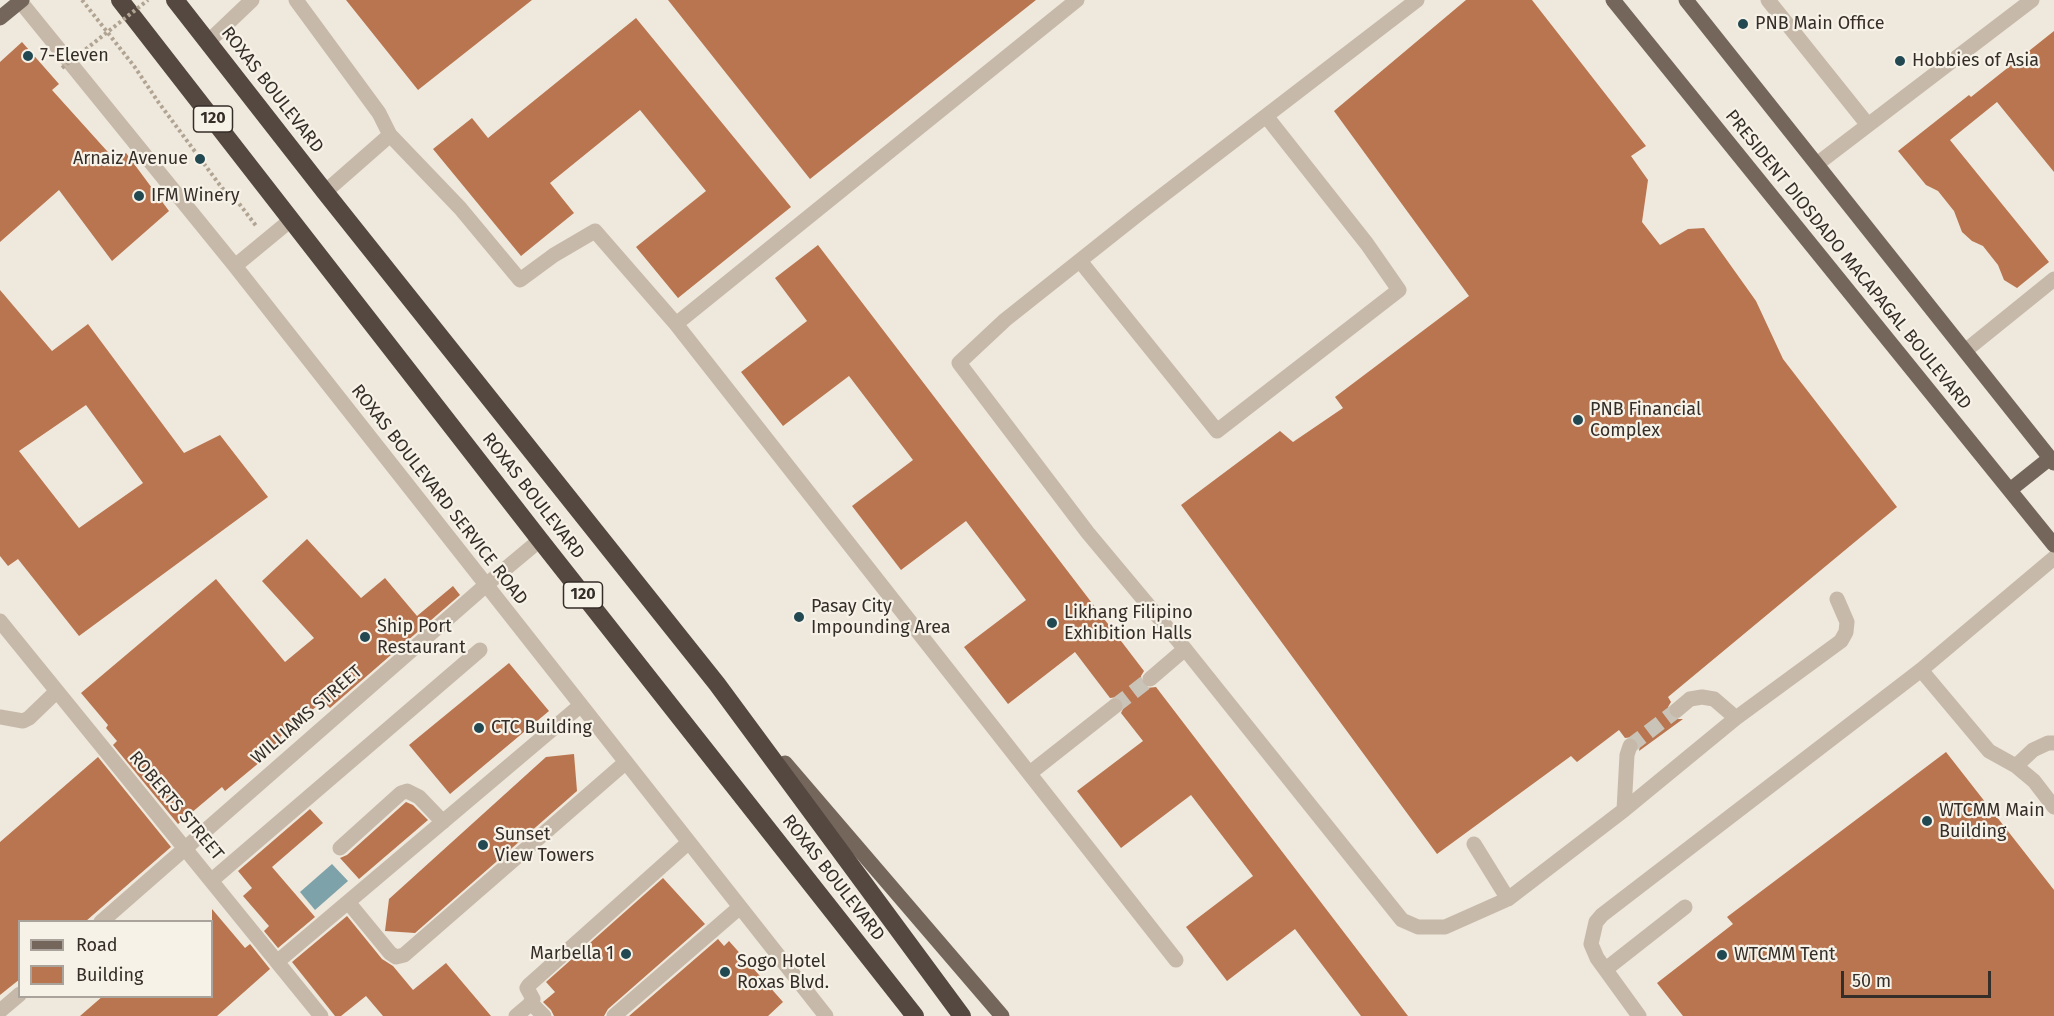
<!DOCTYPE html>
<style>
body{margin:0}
#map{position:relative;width:2054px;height:1016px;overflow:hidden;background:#efe8dc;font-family:"Fira Sans",sans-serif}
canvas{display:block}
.legend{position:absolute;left:18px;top:920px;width:195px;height:78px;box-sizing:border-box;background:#f7f2e8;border:2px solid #a9a39b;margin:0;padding:8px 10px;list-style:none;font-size:18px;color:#342d28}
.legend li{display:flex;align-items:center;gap:12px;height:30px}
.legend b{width:30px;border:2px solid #a9a39b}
.scale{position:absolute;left:1841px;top:971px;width:150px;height:27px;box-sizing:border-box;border:3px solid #342d28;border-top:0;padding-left:8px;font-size:18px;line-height:21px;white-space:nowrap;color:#342d28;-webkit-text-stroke:4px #f7f2e8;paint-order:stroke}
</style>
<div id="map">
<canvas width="2054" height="1016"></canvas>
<ul class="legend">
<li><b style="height:8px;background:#74665b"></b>Road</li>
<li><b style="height:16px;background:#b9754f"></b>Building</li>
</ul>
<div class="scale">50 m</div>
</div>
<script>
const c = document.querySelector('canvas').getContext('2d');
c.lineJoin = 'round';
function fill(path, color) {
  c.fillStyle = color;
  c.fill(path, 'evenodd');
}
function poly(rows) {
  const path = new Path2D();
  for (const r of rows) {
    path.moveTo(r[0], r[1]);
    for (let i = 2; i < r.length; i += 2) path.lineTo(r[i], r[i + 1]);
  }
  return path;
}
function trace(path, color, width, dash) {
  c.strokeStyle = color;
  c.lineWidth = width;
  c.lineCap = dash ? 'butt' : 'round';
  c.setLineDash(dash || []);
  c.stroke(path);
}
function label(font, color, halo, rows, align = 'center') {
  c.font = font + ' "Fira Sans",sans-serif';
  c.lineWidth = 4.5;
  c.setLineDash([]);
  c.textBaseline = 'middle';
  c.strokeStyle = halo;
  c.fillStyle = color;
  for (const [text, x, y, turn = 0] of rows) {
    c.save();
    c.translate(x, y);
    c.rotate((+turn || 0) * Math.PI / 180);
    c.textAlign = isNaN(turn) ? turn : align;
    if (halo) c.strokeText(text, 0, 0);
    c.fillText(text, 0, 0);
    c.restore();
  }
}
const water = poly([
 [332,864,348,881,315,910,300,892]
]);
const building = poly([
 [346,0,532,0,418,90],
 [668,0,1036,0,810,179],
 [1466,0,1532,0,1646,146,1631,156,1648,180,1642,222,1660,245,1688,229,1704,228,1756,301,1783,359,1897,507,1668,697,1671,702,1668,707,1669,716,1674,719,1683,719,1639,751,1640,745,1637,739,1633,737,1625,738,1619,730,1577,762,1571,756,1437,854,1181,505,1280,431,1293,442,1343,408,1335,397,1469,296,1334,111],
 [636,18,791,207,678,298,636,247,706,191,640,110,550,183,574,213,521,256,433,149,472,118,488,138],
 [2054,31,2054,172,1997,102,1950,140,2049,262,2017,288,2004,280,1998,265,1983,246,1972,241,1962,232,1954,211,1938,191,1926,185,1898,151,1969,95,1971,97],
 [22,42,59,84,52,90,116,161,126,153,169,211,112,261,59,190,0,242,0,62],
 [818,245,1144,671,1141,676,1142,685,1147,688,1156,687,1408,1016,1361,1016,1295,929,1227,981,1186,927,1253,876,1191,795,1121,848,1077,791,1143,741,1121,713,1125,705,1122,700,1118,697,1110,698,1075,652,1008,704,964,647,1026,600,966,521,901,570,852,506,913,460,849,376,783,426,741,372,807,321,775,278],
 [0,290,52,351,88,324,184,453,220,435,268,497,79,636,18,559,8,566,0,556],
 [86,405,143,483,79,528,19,451],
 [307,539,361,598,385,578,417,616,453,586,460,595,330,708,323,701,280,737,284,742,225,791,222,787,178,824,113,745,117,741,106,728,108,725,81,693,216,579,285,662,314,638,262,581],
 [509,663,549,711,450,794,409,745],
 [1946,752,2054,890,2054,1016,1683,1016,1657,983,1733,924,1727,917],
 [574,754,577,791,415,933,385,931,389,899,546,757],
 [98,757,171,847,86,921,20,921,20,979,0,995,0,842],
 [406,802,413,805,428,820,359,879,340,858,347,855],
 [310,809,323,823,272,867,315,917,278,948,264,931,269,926,243,896,252,888,238,871],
 [663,878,705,924,608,1009,604,1016,554,1016,551,1010,543,1002,555,992,546,982],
 [212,909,245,948,250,944,270,969,217,1016,80,1016,103,996,212,996],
 [347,916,382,959,393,966,413,990,446,963,491,1016,383,1016,366,996,341,1016,335,1016,292,962],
 [718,939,724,946,729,941,783,1002,768,1016,629,1016]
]);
const minorTunnel = poly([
 [1115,706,1150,679],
 [1630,746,1677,710]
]);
const path = poly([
 [82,0,134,66,159,103,222,188,234,197,257,227]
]);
const minor = poly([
 [19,0,235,266,826,1016],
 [296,0,379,113,390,135,460,208,520,280,554,255,595,231,676,324,1176,960],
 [1417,0,1141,212,1005,320,959,363,1088,533,1185,649,1402,920,1418,927,1445,927,1508,899,1624,810,1736,718,1841,641,1846,632,1847,622,1837,599],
 [1768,0,1868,125],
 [208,42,252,0],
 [1817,164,2032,0],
 [325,192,390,135],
 [1080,261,1217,431,1399,290,1367,244,1266,116],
 [235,266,292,219],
 [676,324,1077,0],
 [1965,351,2054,279],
 [0,621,321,1016],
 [1921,670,1989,751,2016,766,2034,781,2054,807],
 [1150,679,1185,649],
 [1677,710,1690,699,1702,697,1714,699,1736,718],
 [0,717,23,721,29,718,56,692],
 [2016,766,2033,750,2048,743,2054,743],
 [1030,773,1115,706],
 [1624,810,1627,755,1630,746],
 [1474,844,1508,899],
 [340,848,401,793,407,791,419,797,443,822],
 [212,880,480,650],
 [348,902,390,953,396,957,404,955,626,762],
 [101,922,486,585,540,540],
 [277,962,581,705],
 [1606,969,1685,907],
 [531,1003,544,1016],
 [0,1011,20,994],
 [516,1016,529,1005,533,999,527,988,529,985,689,842],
 [614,1016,740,907],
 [1639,1016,1597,958,1591,944,1596,922,1602,915,1921,670,2054,558]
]);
const major = poly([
 [1613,0,2054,545],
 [1686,0,2054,463],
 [0,18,22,0],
 [2010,490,2050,458],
 [785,763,1002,1016]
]);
const highway = poly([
 [120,0,540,540,915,1016],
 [175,0,325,192,717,684,962,1016]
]);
const pathBridge = poly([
 [62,68,148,0]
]);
const markers = [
 [1743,24,6,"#224851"],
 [28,56,6,"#224851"],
 [1900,61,6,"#224851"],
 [200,159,6,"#224851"],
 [139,196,6,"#224851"],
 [1578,420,6,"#224851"],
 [799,617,6,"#224851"],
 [1052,623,6,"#224851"],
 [365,637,6,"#224851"],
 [479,728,6,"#224851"],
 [1927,821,6,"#224851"],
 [483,845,6,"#224851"],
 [626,954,6,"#224851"],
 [1722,955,6,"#224851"],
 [725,972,6,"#224851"]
];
const shields = [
 [213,119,39],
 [583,595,39]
];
const shieldNames = [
 ["120",213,119],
 ["120",583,595]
];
const poiNames = [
 ["PNB Main Office",1755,24],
 ["7-Eleven",40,56],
 ["Hobbies of Asia",1912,61],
 ["Arnaiz Avenue",188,159,"right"],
 ["IFM Winery",151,196],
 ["PNB Financial",1590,410],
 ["Complex",1590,431],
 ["Pasay City",811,607],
 ["Impounding Area",811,628],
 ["Likhang Filipino",1064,613],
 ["Exhibition Halls",1064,634],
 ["Ship Port",377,627],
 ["Restaurant",377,648],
 ["CTC Building",491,728],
 ["WTCMM Main",1939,811],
 ["Building",1939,832],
 ["Sunset",495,835],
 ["View Towers",495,856],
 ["Marbella 1",614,954,"right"],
 ["WTCMM Tent",1734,955],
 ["Sogo Hotel",737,962],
 ["Roxas Blvd.",737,983]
];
const streetNames = [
 ["ROXAS BOULEVARD",272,90,52],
 ["PRESIDENT DIOSDADO MACAPAGAL BOULEVARD",1848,260,51],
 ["ROXAS BOULEVARD SERVICE ROAD",439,495,52],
 ["ROXAS BOULEVARD",533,496,52],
 ["WILLIAMS STREET",307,715,-41],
 ["ROBERTS STREET",176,806,50],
 ["ROXAS BOULEVARD",833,878,52]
];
fill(water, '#7ea2a9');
fill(building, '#b9754f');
trace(minorTunnel, '#cac3b8', 15, [15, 8]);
trace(path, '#b1a493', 4, [3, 3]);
trace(minor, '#c6b9a9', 15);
trace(major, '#74665b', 15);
trace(highway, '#544840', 18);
trace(pathBridge, '#b1a493', 4, [3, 3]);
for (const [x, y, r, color] of markers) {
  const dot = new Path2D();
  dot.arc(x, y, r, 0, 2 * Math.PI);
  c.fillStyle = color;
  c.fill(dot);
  trace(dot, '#f7f2e8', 2);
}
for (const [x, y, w] of shields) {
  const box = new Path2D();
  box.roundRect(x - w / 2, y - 13, w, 26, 4.5);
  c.fillStyle = '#f7f2e8';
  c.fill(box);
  trace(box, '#342d28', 1.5);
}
label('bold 16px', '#342d28', null, shieldNames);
label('18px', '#342d28', '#f7f2e8', poiNames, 'left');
label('18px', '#342d28', '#f7f2e8', streetNames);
</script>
